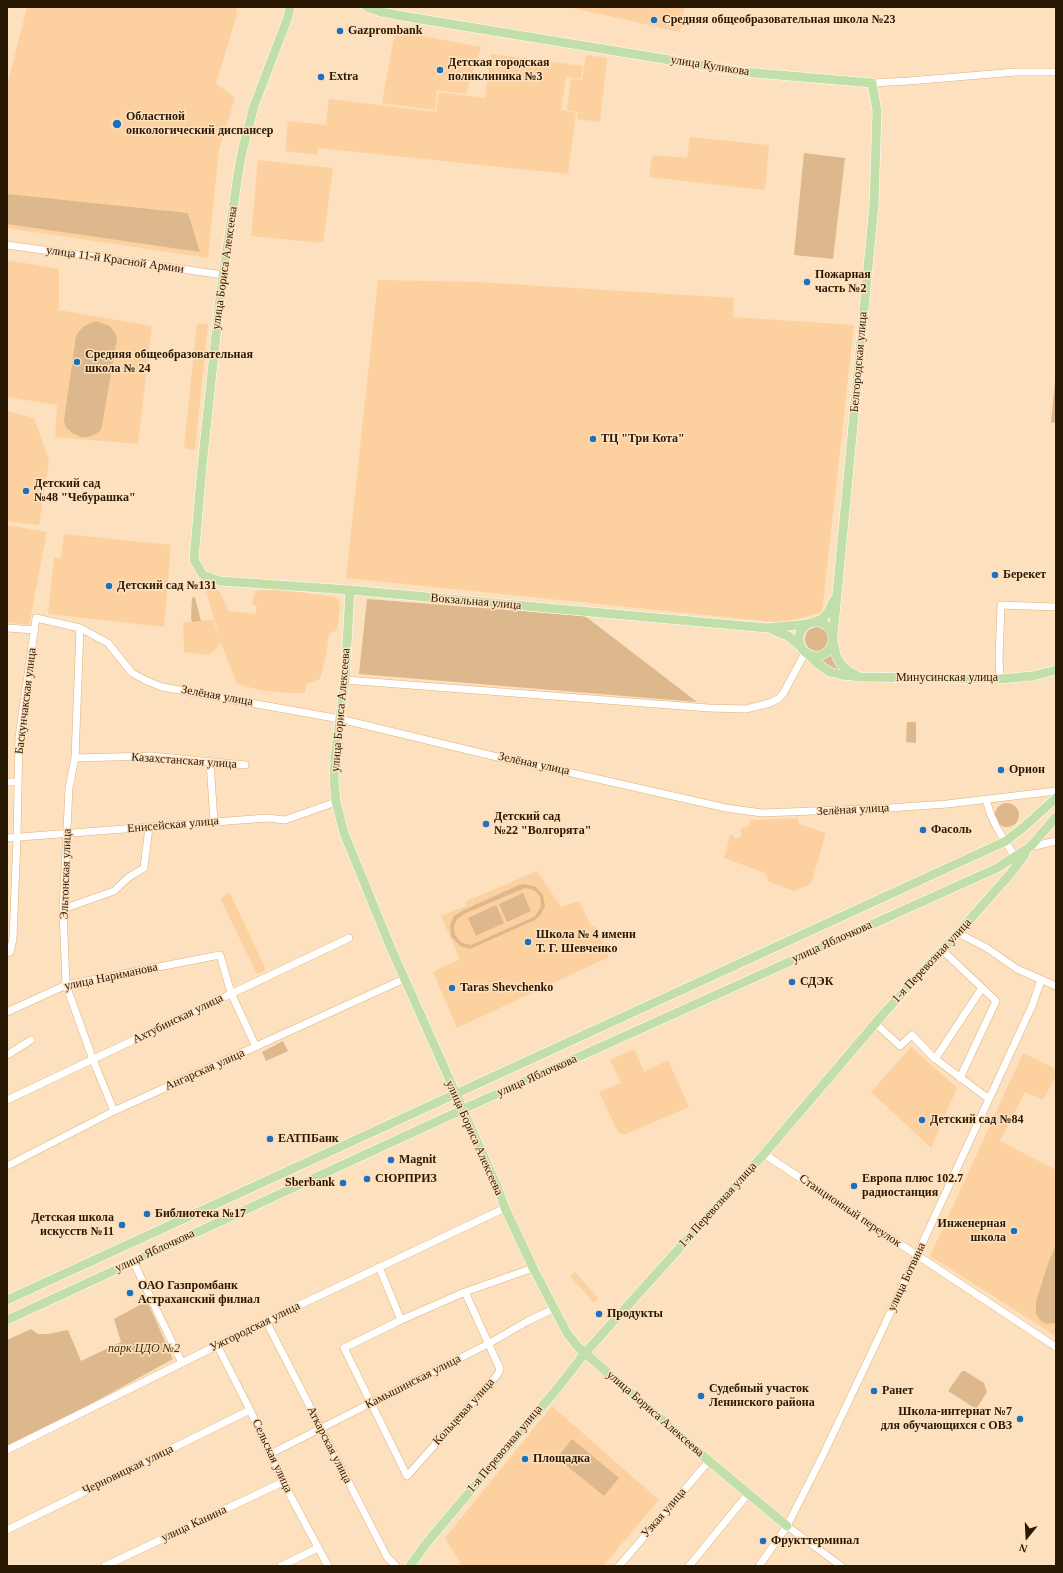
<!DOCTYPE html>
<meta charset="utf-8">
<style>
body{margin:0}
#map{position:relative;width:1063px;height:1573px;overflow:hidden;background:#fde0be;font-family:"Times New Roman",serif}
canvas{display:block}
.frame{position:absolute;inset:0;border:8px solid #2a1902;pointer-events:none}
.north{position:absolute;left:1007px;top:1517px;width:40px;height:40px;-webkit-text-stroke:3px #fde0be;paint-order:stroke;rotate:198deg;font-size:11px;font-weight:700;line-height:16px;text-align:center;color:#2a1902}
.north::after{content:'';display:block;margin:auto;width:14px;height:18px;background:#2a1902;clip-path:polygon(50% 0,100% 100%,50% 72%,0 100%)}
</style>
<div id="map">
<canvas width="1063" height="1573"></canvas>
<div class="frame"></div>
<div class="north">N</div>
</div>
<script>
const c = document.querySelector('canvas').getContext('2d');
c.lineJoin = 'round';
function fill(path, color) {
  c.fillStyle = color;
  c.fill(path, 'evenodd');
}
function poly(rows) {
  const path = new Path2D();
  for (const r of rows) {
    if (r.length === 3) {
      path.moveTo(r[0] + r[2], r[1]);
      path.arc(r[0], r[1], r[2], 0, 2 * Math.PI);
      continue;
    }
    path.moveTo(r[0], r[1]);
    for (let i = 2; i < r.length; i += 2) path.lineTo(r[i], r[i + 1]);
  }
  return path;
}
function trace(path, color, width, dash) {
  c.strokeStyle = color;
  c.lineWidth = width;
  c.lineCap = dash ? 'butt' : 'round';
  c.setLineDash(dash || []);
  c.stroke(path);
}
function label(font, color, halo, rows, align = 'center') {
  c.font = font + ' "Times New Roman",serif';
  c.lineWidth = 3;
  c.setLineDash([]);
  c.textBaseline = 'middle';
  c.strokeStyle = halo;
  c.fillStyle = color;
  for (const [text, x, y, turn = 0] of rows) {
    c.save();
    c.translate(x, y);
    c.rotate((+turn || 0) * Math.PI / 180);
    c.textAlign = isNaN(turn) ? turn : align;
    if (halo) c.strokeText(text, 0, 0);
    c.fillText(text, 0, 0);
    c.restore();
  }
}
const built = poly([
 [27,7,237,7,236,18,216,83,235,98,219,149,208,258,7,228,7,86],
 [569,7,685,7,680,32],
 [395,31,481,47,466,94,437,90,435,110,382,103],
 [491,54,583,66,581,79,566,77,561,110,576,113,568,174,318,148,317,155,285,151,288,121,326,125,329,99,436,112,439,92,485,98],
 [586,55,607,58,600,122,577,119,578,112,567,110,571,79,582,80],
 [690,137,769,145,765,190,649,177,652,155,687,158],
 [258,160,333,168,323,243,251,236],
 [7,260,59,269,59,310,152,326,138,444,55,437,57,405,7,397],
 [378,280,478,282,734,298,733,317,854,325,822,612,784,623,346,578],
 [197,323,208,324,195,450,184,448],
 [7,411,34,418,49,461,39,525,7,521],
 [7,525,47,532,29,625,7,622],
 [64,534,171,545,164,627,48,614,54,558,61,558],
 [217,587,229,611,255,614,257,606,252,604,255,591,276,589,335,597,339,602,340,608,337,630,329,634,326,656,320,679,306,684,305,693,289,693,260,690,237,684,220,641,220,645,209,655,184,652,183,622,213,620,219,637,206,590],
 [798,818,799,824,826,833,811,884,794,891,769,882,765,873,724,858,730,835,732,834,735,839,742,835,740,830,750,825,750,820],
 [537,871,561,907,579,901,591,925,597,928,609,957,457,1028,433,972,460,959,441,916,466,906,465,902],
 [230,893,266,970,257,974,220,898],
 [911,1047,957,1088,931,1148,871,1092],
 [634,1049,644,1072,668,1060,689,1107,624,1135,618,1132,599,1092,621,1083,610,1060],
 [1023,1053,1056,1069,1056,1076,1043,1100,1025,1092,1000,1141,1056,1170,1056,1336,930,1256],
 [575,1272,598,1298,594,1303,570,1276],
 [552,1406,659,1500,603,1566,462,1566,445,1538]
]);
const green = poly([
 [804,153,845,158,833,259,794,255],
 [7,194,188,213,200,252,7,224],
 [96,321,110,326,115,333,117,338,102,426,100,431,94,435,88,437,81,437,72,433,66,427,64,420,76,336,79,331,84,326],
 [1056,371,1056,422,1051,423],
 [194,597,195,598,201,621,192,622,191,618,192,598],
 [367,599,585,616,697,702,359,674],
 [817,639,12],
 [833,652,847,674,839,673,818,661,827,658],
 [907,722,916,722,916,743,906,742],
 [1007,815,12],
 [525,884,536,887,543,895,545,906,541,914,535,920,470,949,460,946,451,936,450,925,454,916,464,910,519,885],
 [525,888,534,890,540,896,541,906,538,912,534,917,471,945,462,943,455,935,454,926,457,919,466,913],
 [523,893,531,911,507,922,499,904],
 [496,905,504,923,476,936,468,918],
 [283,1041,288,1051,266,1061,262,1052],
 [1056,1245,1056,1323,1047,1324,1041,1321,1036,1314,1036,1301,1049,1261],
 [147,1301,173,1359,78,1411,7,1446,7,1340,31,1329,38,1334,48,1334,68,1330,81,1361,121,1342,114,1319],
 [962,1371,965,1371,984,1383,987,1392,976,1409,948,1391],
 [572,1439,619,1478,604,1496,557,1458]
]);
const minor = poly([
 [872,83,909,81,1016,72,1056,72],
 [7,245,224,275],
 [7,628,35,630],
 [80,628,75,758,69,788,63,909,66,985,93,1060,114,1111],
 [1000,679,999,659,1001,605,1056,607],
 [345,680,709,708,746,709,770,703,778,699,783,694,805,653],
 [75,758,150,756,245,765],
 [210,762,214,822],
 [7,782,18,782],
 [986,799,990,813,997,828,1015,857],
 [7,838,267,818,285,820,336,802],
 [1030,847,1056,841],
 [63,909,114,891,129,877,144,868,149,827],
 [958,933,987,948,1017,969,1056,986],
 [942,950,996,1001,960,1078],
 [7,953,10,952,13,939,17,837,19,737,36,618,80,628,108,643,132,673,147,681,162,687,340,719,497,757,550,768,726,808,762,813,889,808,947,804,1056,791],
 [7,1012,66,985,220,955,231,993,256,1047],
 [875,1023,900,1046,912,1035,934,1058,989,1099],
 [7,1055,31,1040],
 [935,1059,982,988],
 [7,1100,349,938],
 [764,1154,1056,1347],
 [7,1166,114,1111,404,979],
 [133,1261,182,1363],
 [379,1267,401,1320],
 [465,1292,500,1369,498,1374,407,1476,344,1348,401,1320,465,1292],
 [465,1292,533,1268],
 [266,1321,387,1557,396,1566],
 [217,1345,250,1410,283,1482,328,1566],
 [7,1450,270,1319,505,1208],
 [270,1454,488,1344,528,1321,555,1308],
 [787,1526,841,1566],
 [7,1530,250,1410],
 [105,1566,283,1482],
 [281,1566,318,1548],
 [619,1566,709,1461],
 [689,1566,748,1494],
 [759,1566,787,1526,822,1457,879,1337,1032,1006,1041,980]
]);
const major = poly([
 [290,7,288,17,254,106,242,152,238,174,220,298,202,466,194,560,203,575,220,581,350,590,767,628,809,624],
 [367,7,381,12,414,18,743,72,872,83,877,111,874,204,833,636],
 [350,590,345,680,335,756,334,779,336,802,344,833,390,946,497,1186,505,1208,533,1268,567,1333,578,1347,709,1461,787,1526],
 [816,639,17],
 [815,622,822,619,827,614,834,600],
 [773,630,788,636,801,647],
 [833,641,836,655,840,663,848,671,856,675],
 [809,655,818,664,830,672,842,675,861,677,1000,679,1033,676,1056,670],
 [7,1300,1006,841,1025,826,1056,798],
 [7,1320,481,1101,997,868,1030,847,1056,817],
 [410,1566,429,1540,556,1390,585,1353,764,1154,885,1012,958,933,1011,873,1025,854]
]);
const markers = [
 [654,20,4,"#1c71bf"],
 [340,31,4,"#1c71bf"],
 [440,70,4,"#1c71bf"],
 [321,77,4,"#1c71bf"],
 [117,124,5,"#1c71bf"],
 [807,282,4,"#1c71bf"],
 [77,362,4,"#1c71bf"],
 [593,439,4,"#1c71bf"],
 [26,491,4,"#1c71bf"],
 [995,575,4,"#1c71bf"],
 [109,586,4,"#1c71bf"],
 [1001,770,4,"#1c71bf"],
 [486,824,4,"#1c71bf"],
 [923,830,4,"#1c71bf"],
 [528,942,4,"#1c71bf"],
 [792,982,4,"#1c71bf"],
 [452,988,4,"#1c71bf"],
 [922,1120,4,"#1c71bf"],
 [270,1139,4,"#1c71bf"],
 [391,1160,4,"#1c71bf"],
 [367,1179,4,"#1c71bf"],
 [343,1183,4,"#1c71bf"],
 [854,1186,4,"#1c71bf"],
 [147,1214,4,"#1c71bf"],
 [122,1225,4,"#1c71bf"],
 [1014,1231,4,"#1c71bf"],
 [130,1293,4,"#1c71bf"],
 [599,1314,4,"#1c71bf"],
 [874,1391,4,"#1c71bf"],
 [701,1396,4,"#1c71bf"],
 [1020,1419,4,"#1c71bf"],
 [525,1459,4,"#1c71bf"],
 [763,1541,4,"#1c71bf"]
];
const poiNames = [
 ["Средняя общеобразовательная школа №23",662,20],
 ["Gazprombank",348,31],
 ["Детская городская",448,63],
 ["поликлиника №3",448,77],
 ["Extra",329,77],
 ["Областной",126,117],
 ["онкологический диспансер",126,131],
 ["Пожарная",815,275],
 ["часть №2",815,289],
 ["Средняя общеобразовательная",85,355],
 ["школа № 24",85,369],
 ["ТЦ \"Три Кота\"",601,439],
 ["Детский сад",34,484],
 ["№48 \"Чебурашка\"",34,498],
 ["Берекет",1003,575],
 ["Детский сад №131",117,586],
 ["Орион",1009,770],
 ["Детский сад",494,817],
 ["№22 \"Волгорята\"",494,831],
 ["Фасоль",931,830],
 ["Школа № 4 имени",536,935],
 ["Т. Г. Шевченко",536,949],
 ["СДЭК",800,982],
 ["Taras Shevchenko",460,988],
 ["Детский сад №84",930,1120],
 ["ЕАТПБанк",278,1139],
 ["Magnit",399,1160],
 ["СЮРПРИЗ",375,1179],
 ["Европа плюс 102.7",862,1179],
 ["радиостанция",862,1193],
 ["Sberbank",335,1183,"right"],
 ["Библиотека №17",155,1214],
 ["Детская школа",114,1218,"right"],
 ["искусств №11",114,1232,"right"],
 ["Инженерная",1006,1224,"right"],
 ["школа",1006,1238,"right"],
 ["ОАО Газпромбанк",138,1286],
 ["Астраханский филиал",138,1300],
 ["Продукты",607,1314],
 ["Судебный участок",709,1389],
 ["Ленинского района",709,1403],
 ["Ранет",882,1391],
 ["Школа-интернат №7",1012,1412,"right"],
 ["для обучающихся с ОВЗ",1012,1426,"right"],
 ["Площадка",533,1459],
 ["Фрукттерминал",771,1541]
];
const streetNames = [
 ["улица Куликова",710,66,9],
 ["улица 11-й Красной Армии",115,260,8],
 ["улица Бориса Алексеева",225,268,-82],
 ["Белгородская улица",859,362,-85],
 ["Вокзальная улица",476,602,5],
 ["Минусинская улица",947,678],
 ["Зелёная улица",217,696,10],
 ["Баскунчакская улица",26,701,-83],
 ["улица Бориса Алексеева",341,710,-85],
 ["Казахстанская улица",184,761,4],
 ["Зелёная улица",534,764,12],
 ["Зелёная улица",853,810,-3],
 ["Енисейская улица",173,825,-5],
 ["Эльтонская улица",66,874,-88],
 ["улица Яблочкова",832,942,-24],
 ["1-я Перевозная улица",932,961,-47],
 ["улица Нариманова",111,977,-12],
 ["Ахтубинская улица",178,1019,-26],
 ["Ангарская улица",205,1070,-24],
 ["улица Яблочкова",537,1076,-24],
 ["улица Бориса Алексеева",474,1138,66],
 ["1-я Перевозная улица",718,1205,-48],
 ["Станционный переулок",850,1211,34],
 ["улица Яблочкова",155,1251,-25],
 ["улица Ботвина",907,1277,-65],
 ["Ужгородская улица",255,1327,-26],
 ["Камышинская улица",413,1382,-27],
 ["Кольцевая улица",464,1412,-48],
 ["улица Бориса Алексеева",655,1414,41],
 ["Аткарская улица",329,1445,63],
 ["1-я Перевозная улица",505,1449,-50],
 ["Сельская улица",272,1456,65],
 ["Черновицкая улица",128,1470,-26],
 ["Узкая улица",664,1513,-49],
 ["улица Канина",194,1524,-25]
];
const parkNames = [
 ["парк ЦДО №2",144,1349]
];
fill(built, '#fcd19f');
fill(green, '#ddb88c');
trace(minor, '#e0b179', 8);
trace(major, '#fff', 10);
trace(minor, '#fff', 7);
trace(major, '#c3dfa9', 9);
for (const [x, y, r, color] of markers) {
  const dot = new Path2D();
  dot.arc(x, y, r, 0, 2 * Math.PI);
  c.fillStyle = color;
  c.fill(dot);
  trace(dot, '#fde0be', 1.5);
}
label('bold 12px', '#2a1902', '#fde0be', poiNames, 'left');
label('12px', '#2a1902', '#fde0be', streetNames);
label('italic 12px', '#432b09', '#fde0be', parkNames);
</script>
